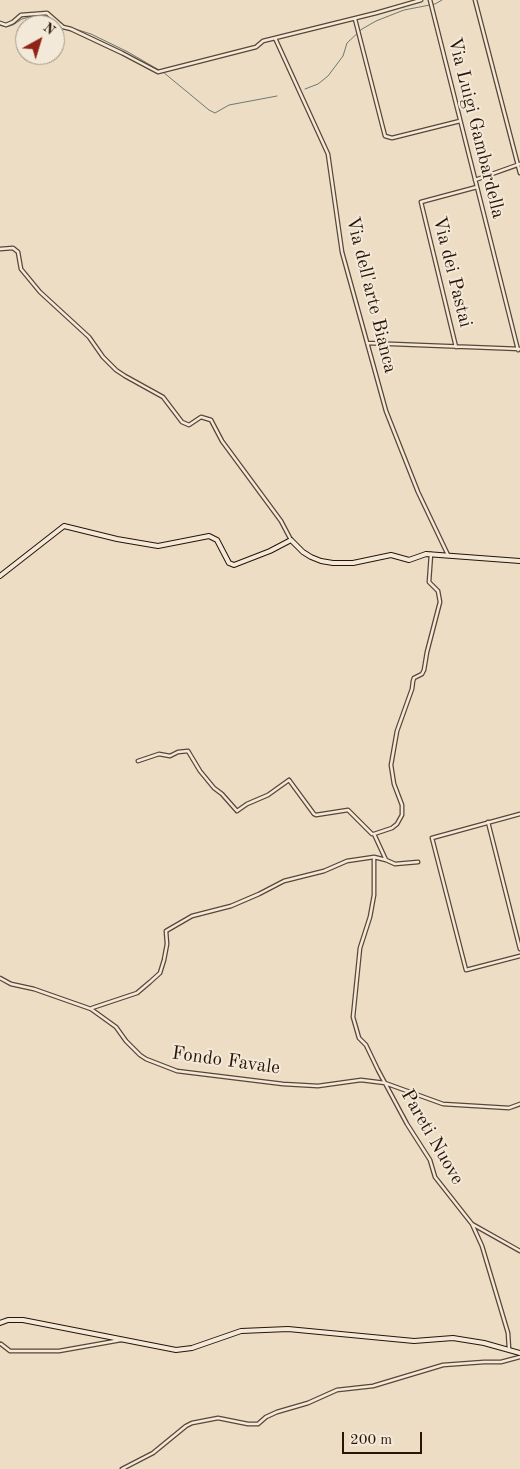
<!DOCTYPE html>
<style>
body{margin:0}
#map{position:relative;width:520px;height:1469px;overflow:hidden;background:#edddc4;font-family:"Old Standard TT",serif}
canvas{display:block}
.north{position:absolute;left:15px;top:15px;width:50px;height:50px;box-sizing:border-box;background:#f3e9d9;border:1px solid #a29485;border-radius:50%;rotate:39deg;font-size:14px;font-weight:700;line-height:20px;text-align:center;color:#291406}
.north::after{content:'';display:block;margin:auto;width:18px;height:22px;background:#8f2418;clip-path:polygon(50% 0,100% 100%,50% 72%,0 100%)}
.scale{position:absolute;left:342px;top:1432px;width:80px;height:22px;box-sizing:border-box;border:2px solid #291406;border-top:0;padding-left:6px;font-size:15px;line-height:18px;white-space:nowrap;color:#291406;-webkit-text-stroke:4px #f3e9d9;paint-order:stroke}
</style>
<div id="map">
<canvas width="520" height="1469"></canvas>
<div class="north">N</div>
<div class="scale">200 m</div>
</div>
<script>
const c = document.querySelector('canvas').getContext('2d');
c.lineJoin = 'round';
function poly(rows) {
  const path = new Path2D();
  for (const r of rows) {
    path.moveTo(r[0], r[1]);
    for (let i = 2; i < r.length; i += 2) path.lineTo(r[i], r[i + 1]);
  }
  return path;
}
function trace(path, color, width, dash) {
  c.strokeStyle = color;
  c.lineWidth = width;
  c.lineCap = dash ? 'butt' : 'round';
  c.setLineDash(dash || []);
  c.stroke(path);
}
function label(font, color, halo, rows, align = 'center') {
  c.font = font + ' "Old Standard TT",serif';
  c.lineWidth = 4;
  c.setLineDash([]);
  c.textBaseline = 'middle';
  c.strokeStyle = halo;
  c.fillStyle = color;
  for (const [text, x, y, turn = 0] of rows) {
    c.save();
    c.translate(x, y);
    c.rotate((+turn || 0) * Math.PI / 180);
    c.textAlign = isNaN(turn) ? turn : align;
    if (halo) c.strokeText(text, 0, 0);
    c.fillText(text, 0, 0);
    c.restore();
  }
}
const stream = poly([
 [42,15,49,18,58,26,68,30],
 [0,25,6,27,13,25,22,19,36,15],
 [72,28,91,34,128,52,159,70],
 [163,72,209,110,215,113,229,105,277,96],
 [305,89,318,84,328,76,343,56,347,43,362,29,376,21,404,10,435,4,442,0]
]);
const street = poly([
 [430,0,518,350],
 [475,0,520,173],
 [355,19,385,136,392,138,460,121],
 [0,23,6,25,13,22,21,15,47,13,63,27,71,29,122,53,158,72,256,47,263,41,376,13,421,0],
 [275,38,328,154,342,252,386,411,418,492,448,555],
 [475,180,520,164],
 [0,249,13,248,18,252,21,269,40,292,89,337,103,357,116,370,125,376,163,397,182,422,189,425,201,417,211,420,222,441,281,521,291,540],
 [367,343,520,349],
 [456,347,421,202,477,187],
 [431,554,429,582,438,591,440,602,427,652,424,670,422,674,414,678,413,681,412,689,397,731,391,765,394,784,402,805,402,815,397,824,392,828,374,834,386,860,374,857,374,895,370,917,360,948,353,1017,359,1038,366,1045,378,1070,407,1124,430,1160,435,1177,472,1224,520,1251],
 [138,761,159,754,170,756,178,752,188,751,200,771,214,788,222,794,237,811,247,804,268,795,289,780,314,814,316,815,348,810,372,834,374,834],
 [520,814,432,838,466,970,520,956],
 [488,822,520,949],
 [386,860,395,864,418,862],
 [0,978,11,984,34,989,91,1009,116,1027,126,1041,140,1055,146,1059,177,1071,283,1084,318,1086,361,1080,385,1083,443,1104,509,1108,520,1104],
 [92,1008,137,993,150,982,160,973,164,960,167,944,166,931,192,916,231,906,259,894,284,881,324,871,347,861,374,857],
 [472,1224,482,1246,508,1333,509,1349],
 [1,1344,10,1351,59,1351,121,1340],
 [122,1469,153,1453,186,1426,192,1423,218,1418,248,1424,258,1424,266,1417,277,1412,308,1403,337,1390,373,1386,443,1365,484,1362,501,1362,520,1357]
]);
const secondary = poly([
 [0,576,64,526,117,539,158,546,209,536,217,540,229,563,234,565,270,551,291,540,303,552,311,557,321,561,333,563,353,563,391,555,409,560,426,554,520,561],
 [0,1323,8,1320,23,1320,176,1350,192,1348,241,1331,288,1329,414,1341,453,1338,484,1343,520,1353]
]);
const streetNames = [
 ["Via Luigi Gambardella",476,128,76],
 ["Via dei Pastai",452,272,76],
 ["Via dell'arte Bianca",371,295,76],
 ["Fondo Favale",226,1061,8],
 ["Pareti Nuove",432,1137,60]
];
trace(stream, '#6d7871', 1);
trace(street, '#5a4636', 5);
trace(secondary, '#291406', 6);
trace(street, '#f3e9d9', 2.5);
trace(secondary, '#f3e9d9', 4);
label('19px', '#291406', '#f3e9d9', streetNames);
</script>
